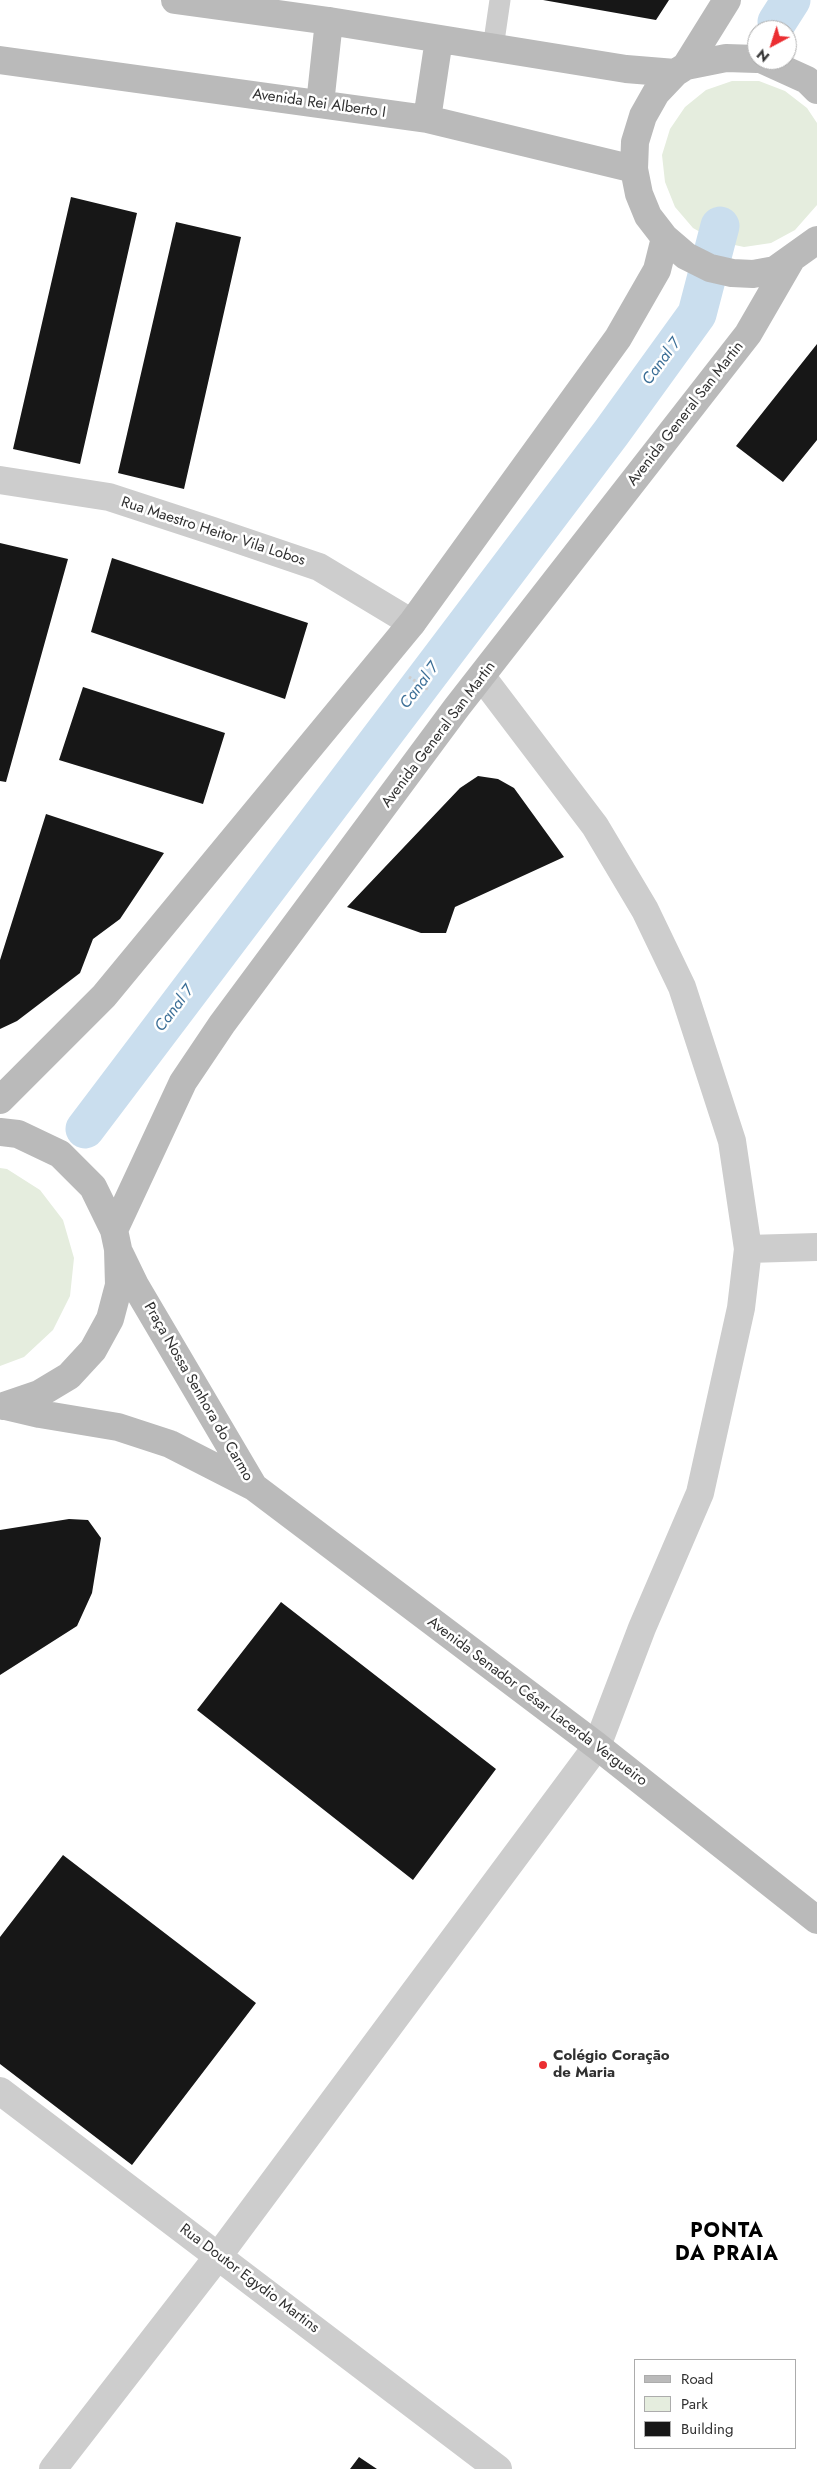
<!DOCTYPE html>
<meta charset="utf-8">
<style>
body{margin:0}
#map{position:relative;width:817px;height:2469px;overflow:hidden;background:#fff;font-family:Jost,sans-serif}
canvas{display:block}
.legend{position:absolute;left:634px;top:2359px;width:162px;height:90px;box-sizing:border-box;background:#fff;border:1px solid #acacac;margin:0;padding:6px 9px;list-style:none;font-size:15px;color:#303030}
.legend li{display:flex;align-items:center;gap:10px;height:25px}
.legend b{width:25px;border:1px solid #acacac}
.north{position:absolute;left:747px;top:20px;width:50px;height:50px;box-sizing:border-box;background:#fff;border:1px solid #acacac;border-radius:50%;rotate:220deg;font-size:14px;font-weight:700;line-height:20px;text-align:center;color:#303030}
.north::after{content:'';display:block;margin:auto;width:18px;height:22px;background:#eb2e32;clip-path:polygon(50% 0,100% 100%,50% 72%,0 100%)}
</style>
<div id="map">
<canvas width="817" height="2469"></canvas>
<ul class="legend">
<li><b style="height:6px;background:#bababa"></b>Road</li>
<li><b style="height:14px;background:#e5edde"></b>Park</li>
<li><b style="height:14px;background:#171717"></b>Building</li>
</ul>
<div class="north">N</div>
</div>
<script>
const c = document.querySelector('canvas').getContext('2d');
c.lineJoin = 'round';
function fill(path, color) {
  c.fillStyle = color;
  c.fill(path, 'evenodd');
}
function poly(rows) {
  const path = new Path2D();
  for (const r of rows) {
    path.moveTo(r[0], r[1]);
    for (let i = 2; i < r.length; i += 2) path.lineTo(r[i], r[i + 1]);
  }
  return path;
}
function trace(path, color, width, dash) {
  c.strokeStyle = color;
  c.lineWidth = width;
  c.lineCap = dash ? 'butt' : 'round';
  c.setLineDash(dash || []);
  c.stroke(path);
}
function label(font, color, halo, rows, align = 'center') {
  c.font = font + ' Jost,sans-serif';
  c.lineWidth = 5;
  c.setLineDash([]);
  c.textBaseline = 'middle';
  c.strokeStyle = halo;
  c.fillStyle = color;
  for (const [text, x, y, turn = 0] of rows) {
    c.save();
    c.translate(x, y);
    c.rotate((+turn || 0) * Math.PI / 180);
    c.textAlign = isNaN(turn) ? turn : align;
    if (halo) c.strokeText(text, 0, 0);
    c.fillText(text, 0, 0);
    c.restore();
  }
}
const green = poly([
 [732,81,759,81,785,91,807,108,817,123,817,205,795,230,771,243,744,247,716,241,693,228,675,207,665,182,662,155,670,129,685,107,706,90],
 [0,1168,7,1169,40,1190,63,1220,74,1258,70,1296,53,1330,24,1357,0,1366]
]);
const canal = poly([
 [777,22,791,0],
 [85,1129,611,433,697,314,720,226]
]);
const building = poly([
 [543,0,669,0,656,20],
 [71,197,137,213,80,464,13,449],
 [176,222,241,237,184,489,118,473],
 [817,344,817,440,783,482,736,446],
 [0,543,68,559,6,782,0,781],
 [112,558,308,623,285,699,91,632],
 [83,687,225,733,203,804,59,760],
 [478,776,498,779,514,788,564,857,455,907,446,933,421,933,347,907,460,788],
 [46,814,164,853,120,919,93,939,80,973,17,1021,0,1029,0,960],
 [69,1519,88,1520,101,1538,92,1593,77,1626,0,1675,0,1530],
 [281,1602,496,1769,413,1880,197,1710],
 [63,1855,256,2003,132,2165,0,2064,0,1937],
 [359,2457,377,2469,350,2469]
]);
const path = poly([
 [409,677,429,690]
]);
const lane = poly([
 [493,48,500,0]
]);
const street = poly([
 [0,480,109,497,213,531,319,567,412,623],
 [748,1249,817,1247],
 [0,2091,498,2469],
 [53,2469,219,2255,597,1746,642,1628,700,1493,741,1308,748,1249,732,1141,682,987,645,910,595,826,482,677]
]);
const secondary = poly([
 [175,0,329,21,626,69,675,73],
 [757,59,726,58,686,66,675,73,656,93,643,116,635,142,634,169,639,194,648,216,665,238,686,256,710,268,732,273,753,274,775,270,817,240],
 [0,60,427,119,634,169],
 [763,60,807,80,817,90],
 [686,66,727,0],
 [320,104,329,21],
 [427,119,439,39],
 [0,1100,104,996,412,623,618,338,657,270,665,238],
 [0,1132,18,1134,60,1154,93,1187,114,1230,118,1249,119,1285,110,1319,93,1350,69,1376,39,1394,4,1406],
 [114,1230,183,1082,222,1024,457,707,748,334,792,258],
 [120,1254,135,1285,254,1487],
 [6,1406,40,1414,118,1427,170,1444,254,1487,597,1746,817,1920]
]);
const markers = [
 [543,2065,5,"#eb2e32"]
];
const streetNames = [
 ["Avenida Rei Alberto I",319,104,8],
 ["Avenida General San Martin",686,414,-52],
 ["Rua Maestro Heitor Vila Lobos",213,532,18],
 ["Avenida General San Martin",439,735,-53],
 ["Praça Nossa Senhora do Carmo",198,1392,60],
 ["Avenida Senador César Lacerda Vergueiro",537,1702,37],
 ["Rua Doutor Egydio Martins",249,2279,37]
];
const poiNames = [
 ["Colégio Coração",553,2056],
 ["de Maria",553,2073]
];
const waterNames = [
 ["Canal 7",662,362,-54],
 ["Canal 7",420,686,-53],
 ["Canal 7",175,1009,-53]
];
const districtNames = [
 ["PONTA",727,2232],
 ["DA PRAIA",727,2255]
];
fill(green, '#e5edde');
trace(canal, '#cadeee', 39);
fill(building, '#171717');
trace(path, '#cdcdcd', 3, [2.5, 2.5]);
trace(lane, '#cdcdcd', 21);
trace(street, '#cdcdcd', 28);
trace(secondary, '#bababa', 28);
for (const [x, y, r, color] of markers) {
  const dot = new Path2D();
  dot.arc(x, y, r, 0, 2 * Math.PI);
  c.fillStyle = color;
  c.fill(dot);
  trace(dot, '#fff', 2);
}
label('15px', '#303030', '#fff', streetNames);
label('bold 15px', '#303030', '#fff', poiNames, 'left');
label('italic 16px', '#3b6e96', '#fff', waterNames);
c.letterSpacing = '1px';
label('bold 20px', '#000', '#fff', districtNames);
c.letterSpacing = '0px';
</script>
